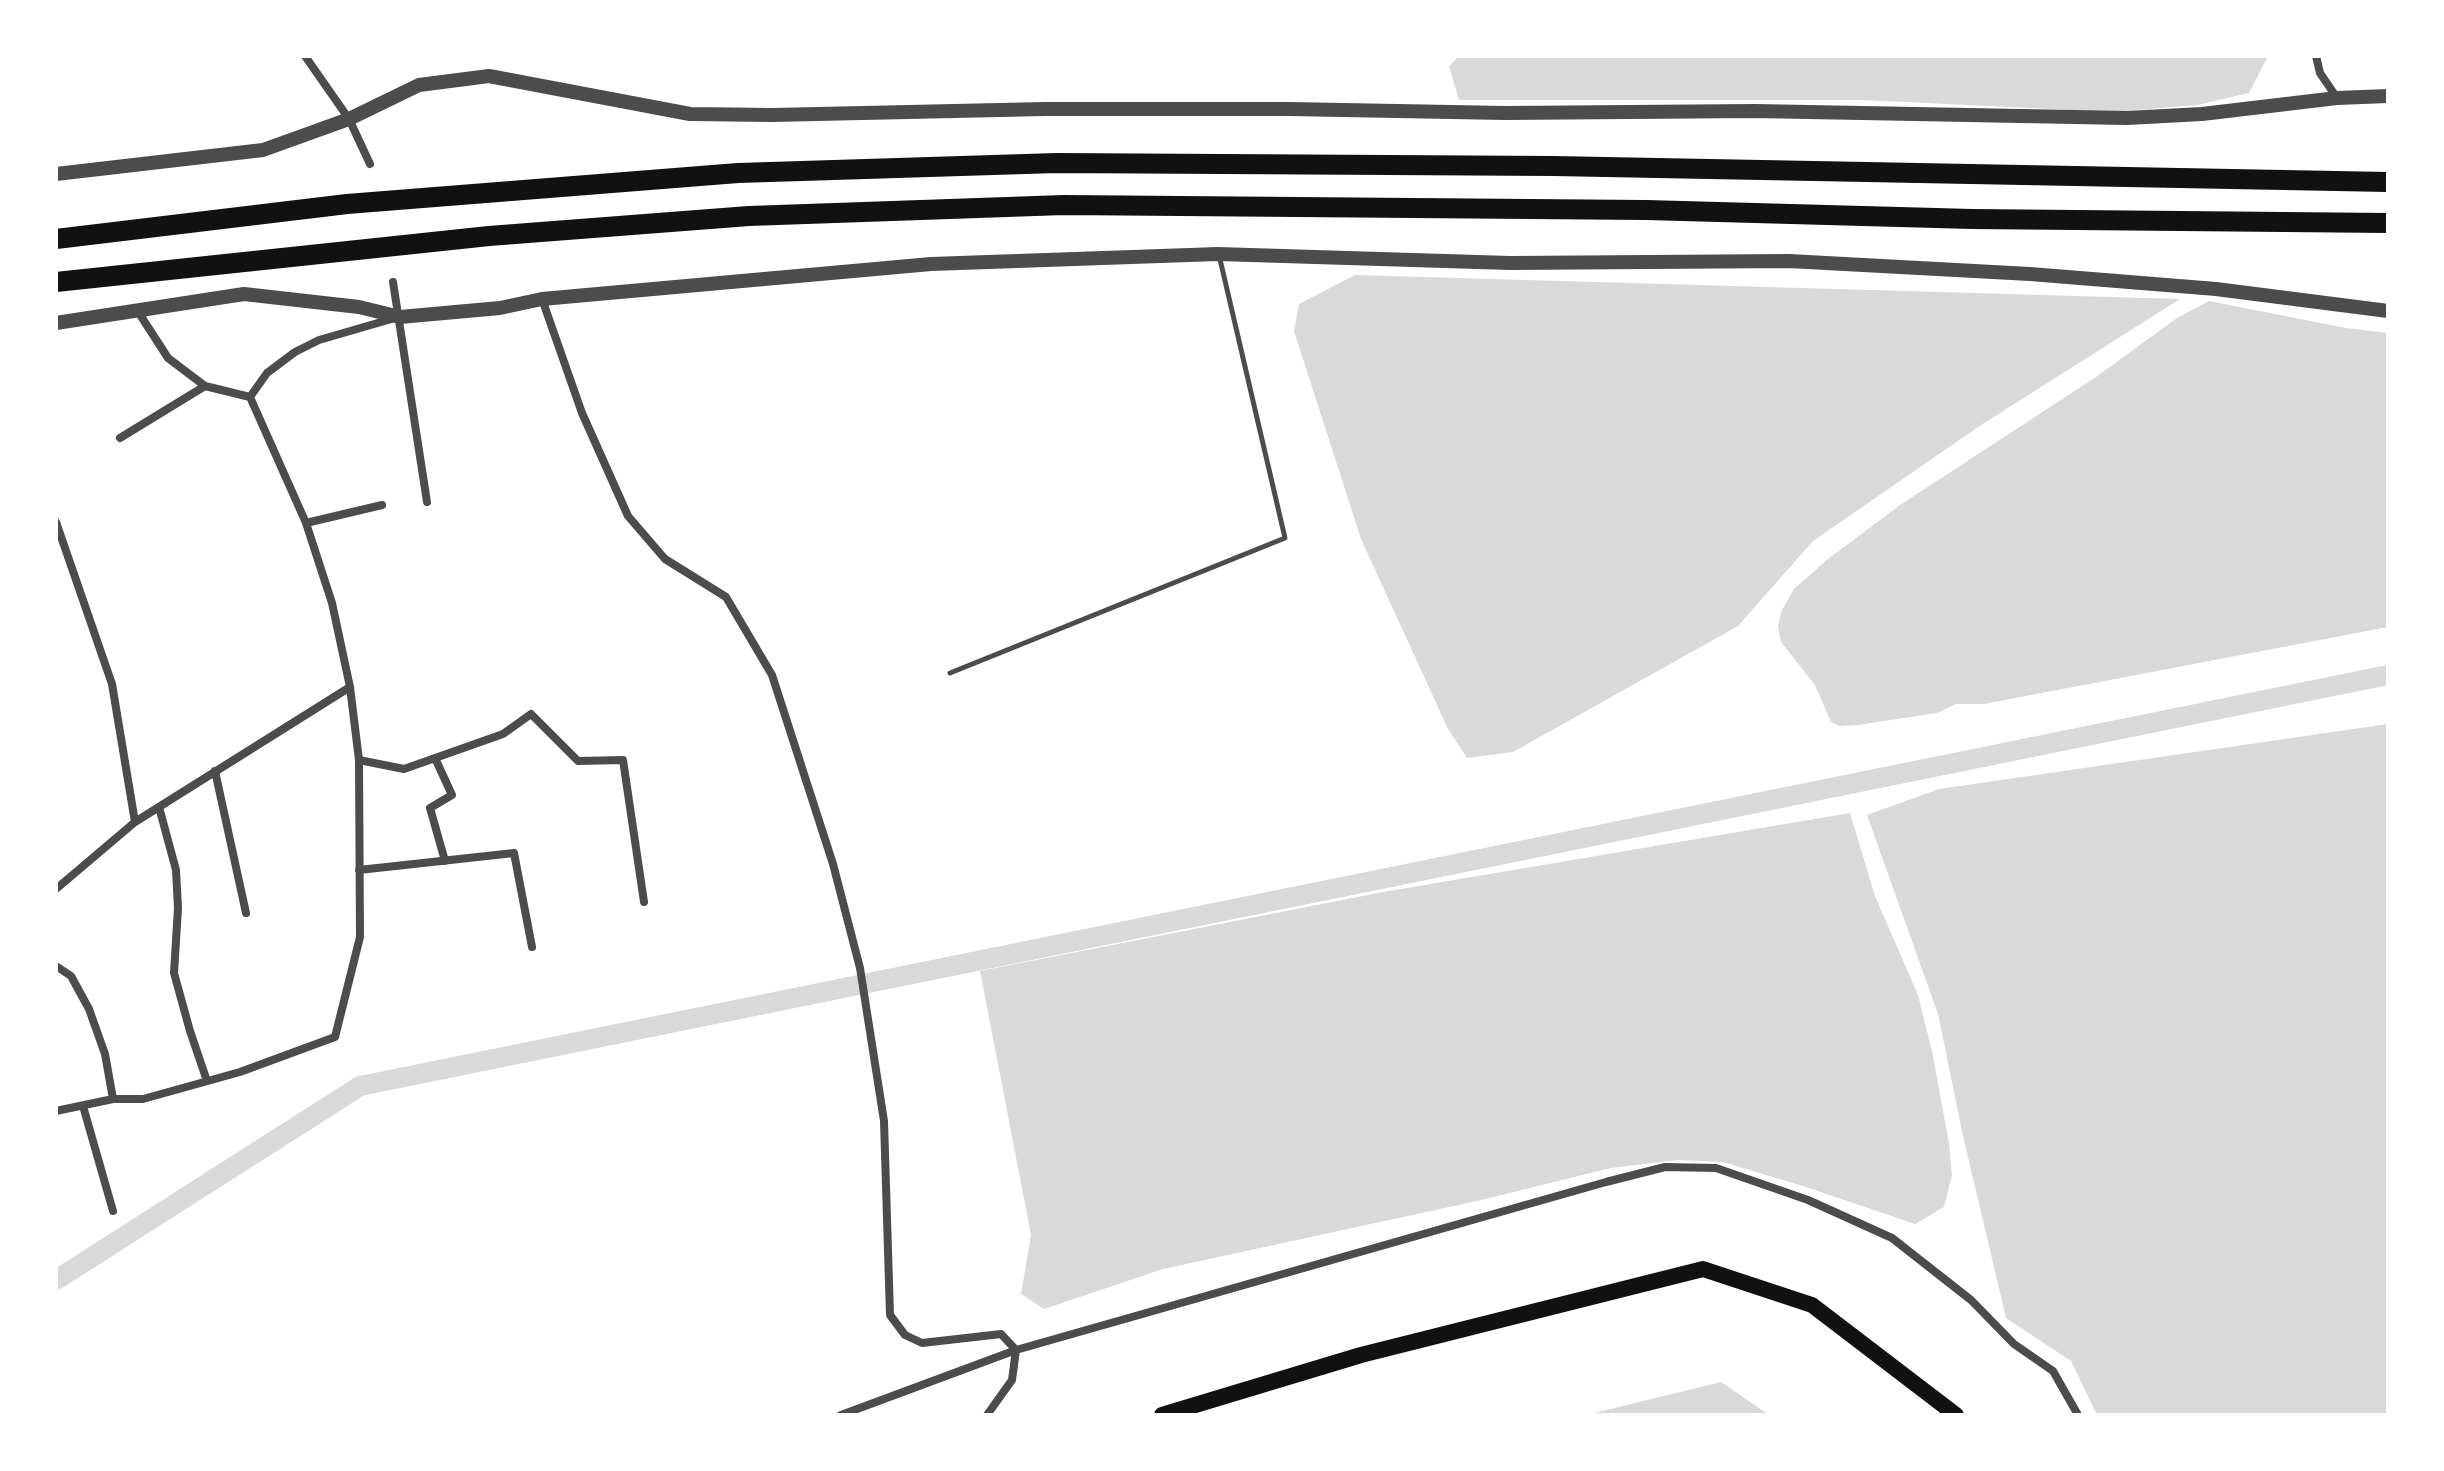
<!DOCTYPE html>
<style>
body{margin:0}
#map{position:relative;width:2444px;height:1471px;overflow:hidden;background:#fff;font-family:"Noto Serif",serif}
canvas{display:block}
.frame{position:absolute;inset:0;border:58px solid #fff;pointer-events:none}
</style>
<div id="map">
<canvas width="2444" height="1471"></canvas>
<div class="frame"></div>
</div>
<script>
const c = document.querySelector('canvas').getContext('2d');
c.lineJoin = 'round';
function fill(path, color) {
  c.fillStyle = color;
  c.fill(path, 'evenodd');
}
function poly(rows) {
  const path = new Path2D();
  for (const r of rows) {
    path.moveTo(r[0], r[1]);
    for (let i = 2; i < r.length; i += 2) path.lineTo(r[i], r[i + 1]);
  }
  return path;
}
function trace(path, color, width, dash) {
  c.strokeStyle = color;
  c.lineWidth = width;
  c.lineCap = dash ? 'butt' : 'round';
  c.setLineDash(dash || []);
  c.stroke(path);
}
const water = poly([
 [1459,56,2268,56,2249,93,2197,105,2114,112,1863,100,1459,100,1449,66],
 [1355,275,2180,299,1981,425,1813,541,1738,626,1513,752,1467,758,1448,729,1361,539,1294,331,1299,304],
 [2209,301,2346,328,2388,333,2388,627,1984,704,1956,704,1937,713,1858,725,1840,726,1831,722,1815,685,1781,642,1778,626,1782,610,1794,589,1828,559,1900,505,2096,377,2177,318],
 [2388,724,2388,1415,2097,1415,2071,1361,2006,1318,1963,1136,1938,1014,1867,815,1939,789],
 [1850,813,1875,896,1918,995,1932,1051,1949,1143,1952,1175,1944,1207,1915,1224,1803,1186,1723,1162,1678,1160,1611,1168,1477,1201,1163,1269,1044,1309,1021,1294,1031,1235,980,971,1383,892],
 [1721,1382,1769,1415,1586,1415]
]);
const canal = poly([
 [56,1280,360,1086,2388,675]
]);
const service = poly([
 [950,673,1285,538,1219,255]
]);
const minor = poly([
 [305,56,349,119,370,164],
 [2316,56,2320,73,2337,98],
 [393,282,427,502],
 [542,299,582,413,628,516,665,559,726,597,772,675,833,864,860,968,884,1121,890,1315,905,1335,922,1343,1001,1334,1016,1350,1012,1380,987,1415],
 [250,397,267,373,295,352,319,340,395,318],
 [120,438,205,386],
 [56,522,112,684,135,822],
 [306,523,382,505],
 [435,758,452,795,430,808,445,861],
 [359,760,404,769,503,734,531,714,578,761,623,760,644,902],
 [215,771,246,913],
 [159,807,176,870,178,908,174,973,190,1031,207,1081],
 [359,870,514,853,532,947],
 [56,889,135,822,350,687],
 [56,966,71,976,89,1009,105,1054,113,1099],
 [83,1106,113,1211],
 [56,1111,113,1099,143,1099,240,1072,335,1037,360,937,359,760,350,687,332,603,306,523,250,397,205,386,168,358,137,310],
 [841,1415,1016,1350,1606,1182,1665,1167,1716,1168,1808,1200,1892,1238,1971,1300,2014,1344,2053,1371,2078,1415]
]);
const tertiary = poly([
 [56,174,263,150,349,119,419,85,489,76,690,114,772,115,1045,109,1289,109,1505,113,1755,111,2127,118,2202,114,2337,98,2388,96],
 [56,323,244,294,359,307,400,317,500,308,542,299,931,264,1218,254,1510,263,1789,261,2030,274,2216,289,2388,311]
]);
const primary = poly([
 [1162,1415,1361,1355,1703,1269,1812,1305,1956,1415]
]);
const motorway = poly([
 [56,239,347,204,738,173,1057,163,1553,166,2388,182],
 [56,282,489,236,749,216,1064,205,1646,210,1972,219,2388,223]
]);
fill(water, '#d9d9d9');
trace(canal, '#d9d9d9', 20);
trace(service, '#4c4c4c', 5);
trace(minor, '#4c4c4c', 8);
trace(tertiary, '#4c4c4c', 14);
trace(primary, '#111', 16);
trace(motorway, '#111', 20);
</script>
